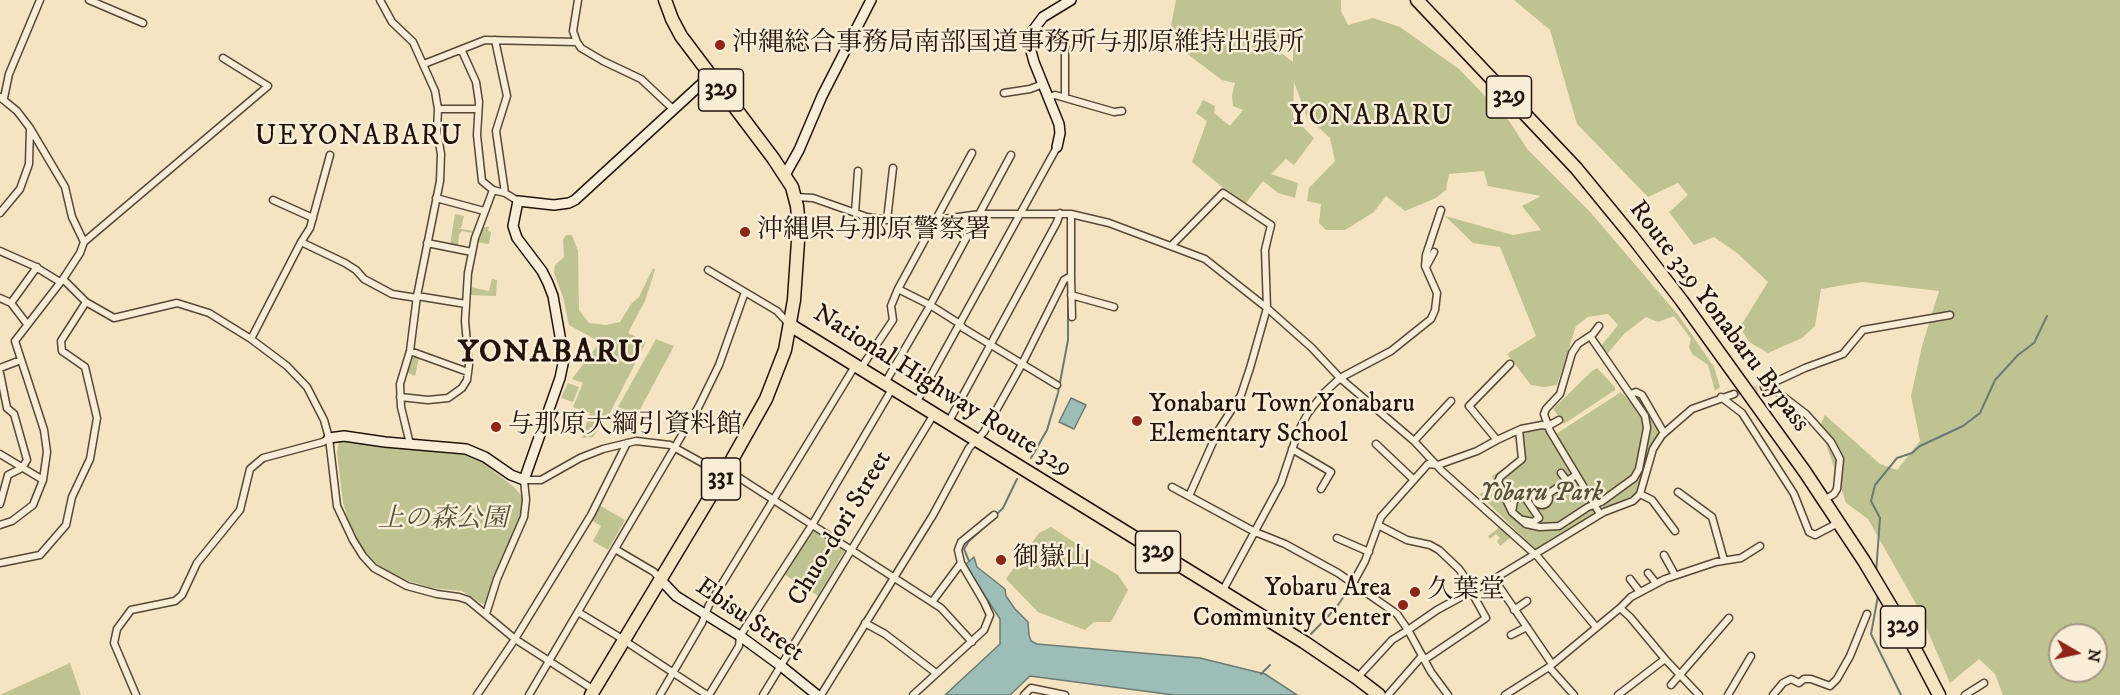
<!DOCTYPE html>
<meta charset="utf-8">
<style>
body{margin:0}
#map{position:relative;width:2120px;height:695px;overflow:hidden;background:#f5e4c1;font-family:"IM FELL DW Pica",serif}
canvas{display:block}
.north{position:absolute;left:2048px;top:623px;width:60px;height:60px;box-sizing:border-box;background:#f8edd7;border:2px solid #a29685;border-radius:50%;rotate:99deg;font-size:16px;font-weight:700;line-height:24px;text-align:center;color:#21130b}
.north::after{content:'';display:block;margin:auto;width:21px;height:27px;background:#8f2418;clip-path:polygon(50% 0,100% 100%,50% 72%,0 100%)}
</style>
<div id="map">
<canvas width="2120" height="695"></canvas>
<div class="north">N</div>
</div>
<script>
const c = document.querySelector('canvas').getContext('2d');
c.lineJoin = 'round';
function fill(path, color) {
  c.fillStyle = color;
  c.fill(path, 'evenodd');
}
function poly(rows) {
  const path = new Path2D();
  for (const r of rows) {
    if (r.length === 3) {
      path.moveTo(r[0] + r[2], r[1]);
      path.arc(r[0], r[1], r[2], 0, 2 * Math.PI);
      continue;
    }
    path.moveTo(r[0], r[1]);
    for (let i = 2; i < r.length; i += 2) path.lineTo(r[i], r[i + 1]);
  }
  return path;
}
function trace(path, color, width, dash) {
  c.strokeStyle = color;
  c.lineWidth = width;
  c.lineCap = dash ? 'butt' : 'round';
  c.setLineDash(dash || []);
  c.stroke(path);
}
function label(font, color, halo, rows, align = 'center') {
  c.font = font + ' "IM FELL DW Pica","Noto Serif JP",serif';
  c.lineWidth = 5;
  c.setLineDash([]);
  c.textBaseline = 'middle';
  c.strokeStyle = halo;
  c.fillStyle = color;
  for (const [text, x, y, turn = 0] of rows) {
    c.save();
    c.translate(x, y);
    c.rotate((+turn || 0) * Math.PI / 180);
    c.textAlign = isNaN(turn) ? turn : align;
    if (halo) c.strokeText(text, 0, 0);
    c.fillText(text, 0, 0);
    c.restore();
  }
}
const green = poly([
 [1176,0,1341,0,1341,11,1348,25,1373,18,1400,27,1459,69,1509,121,1528,150,1591,213,1679,316,1714,367,1720,387,1715,391,1708,365,1692,354,1689,347,1691,339,1674,316,1658,322,1646,317,1625,333,1607,354,1601,346,1618,325,1608,314,1588,317,1576,326,1557,385,1544,387,1531,385,1507,354,1536,336,1500,247,1473,243,1445,216,1513,235,1541,230,1522,206,1541,196,1488,186,1484,171,1449,174,1446,190,1436,198,1405,211,1386,196,1374,212,1345,230,1326,230,1319,223,1321,204,1307,201,1309,188,1335,161,1330,138,1307,117,1294,82,1293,117,1314,138,1294,165,1286,159,1271,174,1298,183,1295,198,1278,193,1263,181,1246,203,1221,186,1192,162,1207,121,1196,113,1203,100,1215,106,1214,113,1230,126,1243,110,1233,106,1232,95,1235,83,1222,80,1174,44,1171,26],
 [1293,37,1293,62,1276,49],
 [1514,0,2120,0,2120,695,2003,695,1995,674,1979,659,1950,683,1916,604,1868,519,1846,503,1820,426,1825,415,1880,464,1897,470,1920,441,1911,396,1922,346,1939,291,1862,282,1821,289,1815,326,1802,338,1768,353,1749,342,1740,327,1768,282,1737,253,1714,237,1694,245,1669,212,1688,195,1678,183,1648,197,1577,124,1550,30],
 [2060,635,2096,635,2096,671,2060,671],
 [455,214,464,216,461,228,456,228,473,231,472,233,462,231,459,235,458,247,450,245],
 [480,227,489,227,488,231,491,232,489,244,477,242],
 [566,235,572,235,578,251,579,310,589,323,606,325,620,322,631,304,639,297,653,268,655,270,645,301,628,333,646,342,611,411,593,437,582,438,590,413,573,407,583,383,572,379,600,342,569,325,563,297,554,273,555,265,564,257,563,240],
 [492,279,497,280,496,296,470,295,470,287,489,291],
 [656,339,674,346,637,415,618,407],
 [410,355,419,358,415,376,406,372],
 [1597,368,1615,387,1615,390,1564,424,1553,409,1592,371],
 [568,383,579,387,573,402,561,398],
 [1621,392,1639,411,1643,418,1644,425,1637,467,1631,478,1596,503,1602,509,1536,550,1479,494,1496,487,1492,476,1517,460,1519,457,1518,434,1530,425,1552,429,1556,434],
 [1636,396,1639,397,1659,431,1659,437,1642,484,1637,492,1625,501,1605,509,1603,507,1604,504,1634,483,1641,470,1650,425,1647,415],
 [339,441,466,455,481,461,515,488,523,498,521,516,492,580,486,603,482,604,462,591,432,588,396,577,377,564,362,548,349,522,343,503,337,452],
 [599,505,625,520,608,550,593,541,601,526,591,520],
 [1051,527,1083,548,1081,553,1118,575,1128,590,1111,622,1094,622,1085,630,1038,612,1006,579,1039,533],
 [1500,527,1510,538,1500,546,1497,541,1500,538,1496,534,1490,539,1488,536],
 [815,531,845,550,818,596,784,574,810,533],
 [70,663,81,695,0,695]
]);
const water = poly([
 [1071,398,1086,405,1074,429,1059,422,1071,398],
 [974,557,977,567,1005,589,1006,596,1015,609,1028,622,1029,635,1031,641,1037,644,1200,658,1265,674,1297,695,1174,695,1030,676,1010,695,945,695,1000,644,1000,619,965,565,974,557]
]);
const stream = poly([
 [1031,458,1047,430,1058,393,1068,340,1068,283],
 [1394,507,1407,492],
 [996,515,1003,508,1017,479],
 [969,561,964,549,969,541,988,524],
 [1876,573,1880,518,1871,501,1875,485,1897,458,1912,453,1920,446,1963,426,1980,413,1995,380,2018,355,2034,343,2047,316],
 [1878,596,1871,634,1901,695],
 [1311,634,1336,608,1350,587],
 [1261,674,1270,665]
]);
const streetTunnel = poly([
 [1734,394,1764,387]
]);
const street = poly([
 [89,0,143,23],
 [380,0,392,22,413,42,435,91,438,109,437,131,441,154,440,181,417,296,410,351,400,384,401,407,410,444],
 [578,0,573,31,577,42,581,48,603,61,641,79,673,109],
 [495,40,507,96,496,131,505,193],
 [462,51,476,82,479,102,477,135,482,181,493,190,505,193,518,201],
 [424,64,485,40,577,42],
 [1004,93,1030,89,1043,84],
 [0,97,17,111,30,128,65,187,72,217,84,242],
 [1049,97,1055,95,1114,112,1122,111],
 [1065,97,1065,45],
 [4,98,9,74,40,0],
 [438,109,478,109],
 [796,197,813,198,867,217,887,220,936,220,980,214,1071,214,1109,223,1205,259,1267,308,1312,348,1340,378,1414,441,1442,471,1538,557,1596,627],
 [436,198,484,211],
 [273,200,313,218],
 [0,213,20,189,29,164,30,129],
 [855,213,858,171],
 [887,220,893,168],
 [301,242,310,228,330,155],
 [427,243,472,252],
 [1171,246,1223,193,1271,225,1265,250,1267,308,1250,368,1241,395,1218,431,1189,496],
 [0,251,34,266,60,282],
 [1426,267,1434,252],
 [708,270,777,311,789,324],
 [1071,276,1072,317],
 [63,279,86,302,114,318,177,303,209,313,251,339,287,366,307,387,324,420,329,438,337,506,353,540,363,556,374,568,407,586,437,594,459,597,468,600,515,639,594,690],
 [898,289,930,305,960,324,963,328,1057,385],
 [1071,295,1114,307],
 [417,296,466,304],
 [0,298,11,303],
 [27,324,11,303,37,267],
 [1599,326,1593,334,1578,344,1572,353,1560,394,1546,409,1544,414,1550,431,1600,514],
 [251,339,301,242,345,263,356,270,364,279,392,294,417,298],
 [410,351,468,372],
 [0,368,21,360],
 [861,368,893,320,891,306,898,289,972,153],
 [0,373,7,408,14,414,27,460,22,468,8,475,0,504],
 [885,383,928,309,1011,155],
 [1768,385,1806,414,1831,442,1840,459,1837,489,1834,494,1824,500],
 [1764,387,1805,368,1843,354,1863,330,1950,315],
 [1631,394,1636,392,1642,395,1664,433],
 [400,397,428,400,448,398,462,388,467,380,469,365,465,321,468,273,475,238,493,190],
 [1721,397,1742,413,1794,494,1809,532,1815,535,1838,523],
 [916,403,1057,147],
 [948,423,1057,222,1060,213],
 [1519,430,1522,459,1500,477,1498,482,1512,512,1526,524,1540,527,1559,526,1588,507,1601,502,1634,478,1639,469,1647,428,1645,416,1590,336],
 [1497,440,1521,429,1542,425,1548,426,1559,420],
 [1414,441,1451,401],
 [1376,444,1413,479],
 [1292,449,1331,472,1321,489],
 [0,454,43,480],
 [1561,473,1567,481],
 [1172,487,1255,532,1285,544,1338,573,1397,614,1408,630,1437,610,1494,579,1604,512,1633,501,1640,494,1653,449,1662,435,1692,409,1734,394],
 [1542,498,7],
 [1678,492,1712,517,1724,560],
 [1548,494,1576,475],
 [1640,494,1652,500,1675,531],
 [1512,512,1514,501,1522,493,1539,518,1533,522,1523,520],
 [0,525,12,521,33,505,43,480,47,452,44,430,15,341,63,279,80,253,84,242,268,86,223,58],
 [1378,525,1407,540,1430,545,1439,550,1459,569,1474,590],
 [1337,538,1369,552],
 [615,549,654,572,660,579],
 [1664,555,1675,575],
 [0,563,40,555,66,525,72,497,90,459,97,418,85,367,62,351,61,341,86,302],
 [1648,573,1656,583],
 [1494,579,1552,664],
 [1630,579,1640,592],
 [1353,583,1365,561,1381,517,1428,464,1438,465,1477,451,1497,440,1469,406,1510,364],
 [1222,592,1281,483,1298,432,1308,413,1324,393,1340,378,1391,351,1431,319,1435,310,1437,293,1425,266,1426,255,1441,210],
 [932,602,961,563],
 [1620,608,1631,597,1665,579,1716,562,1741,558,1760,546],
 [1514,610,1527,601],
 [578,612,616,635,707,695],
 [486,614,497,579,524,517,526,500,524,480,541,480,580,458,603,449,636,441,670,445,715,470,735,475,941,608,972,642],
 [865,623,885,634,936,673],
 [1511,635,1527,627],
 [1424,660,1486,618,1471,591],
 [1549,667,1574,695],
 [1357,678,1392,640,1408,630,1431,672,1448,695],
 [1671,685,1729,618],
 [136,695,114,643,117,629,131,610,175,601,182,595,197,563,240,510,250,469,263,458,323,442,329,438],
 [477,695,515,639,591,515,627,443],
 [529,695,699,406,719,365,745,292],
 [660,695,702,623,709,605,855,366],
 [709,695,739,646,740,636,812,525,892,389],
 [763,695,934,414],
 [821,695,933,515,969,448,984,432,1022,364,1064,280,1071,276,1071,214],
 [913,695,984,630,990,615,984,602,961,563,958,550,961,542,994,515],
 [1024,695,1031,688,1065,695],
 [1388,695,1422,656],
 [1505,695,1549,667,1620,608,1630,617,1665,659,1699,695],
 [1618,695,1665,659],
 [1728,695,1751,656],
 [1773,695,1783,683,1791,679,1799,683,1804,679,1811,679,1830,686,1837,679,1850,656,1867,614],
 [1965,695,1984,683]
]);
const secondary = poly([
 [1057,147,1060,133,1059,124,1034,62,1030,47,1031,33,1043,17,1071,0],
 [785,175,799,150,822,96,871,0],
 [329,438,344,436,385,442,466,449,485,457,511,475,524,480,560,378,564,359,553,296,548,283,542,271,517,238,513,226,518,201,554,205,569,203,575,200,710,76],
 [660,579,676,596,740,636,781,666,817,695]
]);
const highway = poly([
 [1417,0,1576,168,1631,235,1682,301,1805,472,1864,561,1905,630,1939,695],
 [790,325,1304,642,1357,678,1379,695],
 [591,695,725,472,766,399,785,350,794,300,799,226,797,206,792,187,773,158,681,36,672,19,665,0]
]);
const markers = [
 [720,45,6,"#8f2418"],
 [745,232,6,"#8f2418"],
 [1137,421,6,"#8f2418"],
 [496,427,6,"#8f2418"],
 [1001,560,6,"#8f2418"],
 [1415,592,6,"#8f2418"],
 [1403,605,6,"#8f2418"]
];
const shields = [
 [721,90,45],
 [1509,97,45],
 [721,479,39],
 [1158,552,45],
 [1903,627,45]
];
const shieldNames = [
 ["329",721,90],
 ["329",1509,97],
 ["331",721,479],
 ["329",1158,552],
 ["329",1903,627]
];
const poiNames = [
 ["沖縄総合事務局南部国道事務所与那原維持出張所",732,45],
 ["沖縄県与那原警察署",757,232],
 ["Yonabaru Town Yonabaru",1149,406],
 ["Elementary School",1149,436],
 ["与那原大綱引資料館",508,427],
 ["御嶽山",1013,560],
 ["Yobaru Area",1391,590,"right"],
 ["Community Center",1391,620,"right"],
 ["久葉堂",1427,592]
];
const streetNames = [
 ["Route 329 Yonabaru Bypass",1718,317,53],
 ["National Highway Route 329",942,392,32],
 ["Chuo-dori Street",841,529,-59],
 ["Ebisu Street",749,621,35]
];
const parkNames = [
 ["Yobaru Park",1541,495],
 ["上の森公園",443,521]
];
const quarterNames = [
 ["YONABARU",1372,118],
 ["UEYONABARU",359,138]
];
const districtNames = [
 ["YONABARU",551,354]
];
fill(green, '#bfc391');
fill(water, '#9dbeb7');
trace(water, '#6b7a72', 1.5);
trace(stream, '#6b7a72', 2);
trace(streetTunnel, '#d5c5a6', 6, [6, 3]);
trace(street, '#564738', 9);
trace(secondary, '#21130b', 12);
trace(highway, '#21130b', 15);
trace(street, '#f8edd7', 6);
trace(secondary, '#f8edd7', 9);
trace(highway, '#f5e4c1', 12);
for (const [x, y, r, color] of markers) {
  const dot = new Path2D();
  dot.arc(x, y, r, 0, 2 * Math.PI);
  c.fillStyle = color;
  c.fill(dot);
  trace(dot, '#f8edd7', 2);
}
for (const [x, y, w] of shields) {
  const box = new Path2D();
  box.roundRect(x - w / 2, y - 21, w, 42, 4.5);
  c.fillStyle = '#f8edd7';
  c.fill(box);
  trace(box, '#21130b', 1.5);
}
label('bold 24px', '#21130b', null, shieldNames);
label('26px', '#21130b', '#f8edd7', poiNames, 'left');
label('26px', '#21130b', '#f8edd7', streetNames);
label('italic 26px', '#58513a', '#f8edd7', parkNames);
c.letterSpacing = '1.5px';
label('28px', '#21130b', '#f8edd7', quarterNames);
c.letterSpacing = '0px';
c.letterSpacing = '1.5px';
label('bold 32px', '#21130b', '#f8edd7', districtNames);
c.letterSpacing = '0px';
</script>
